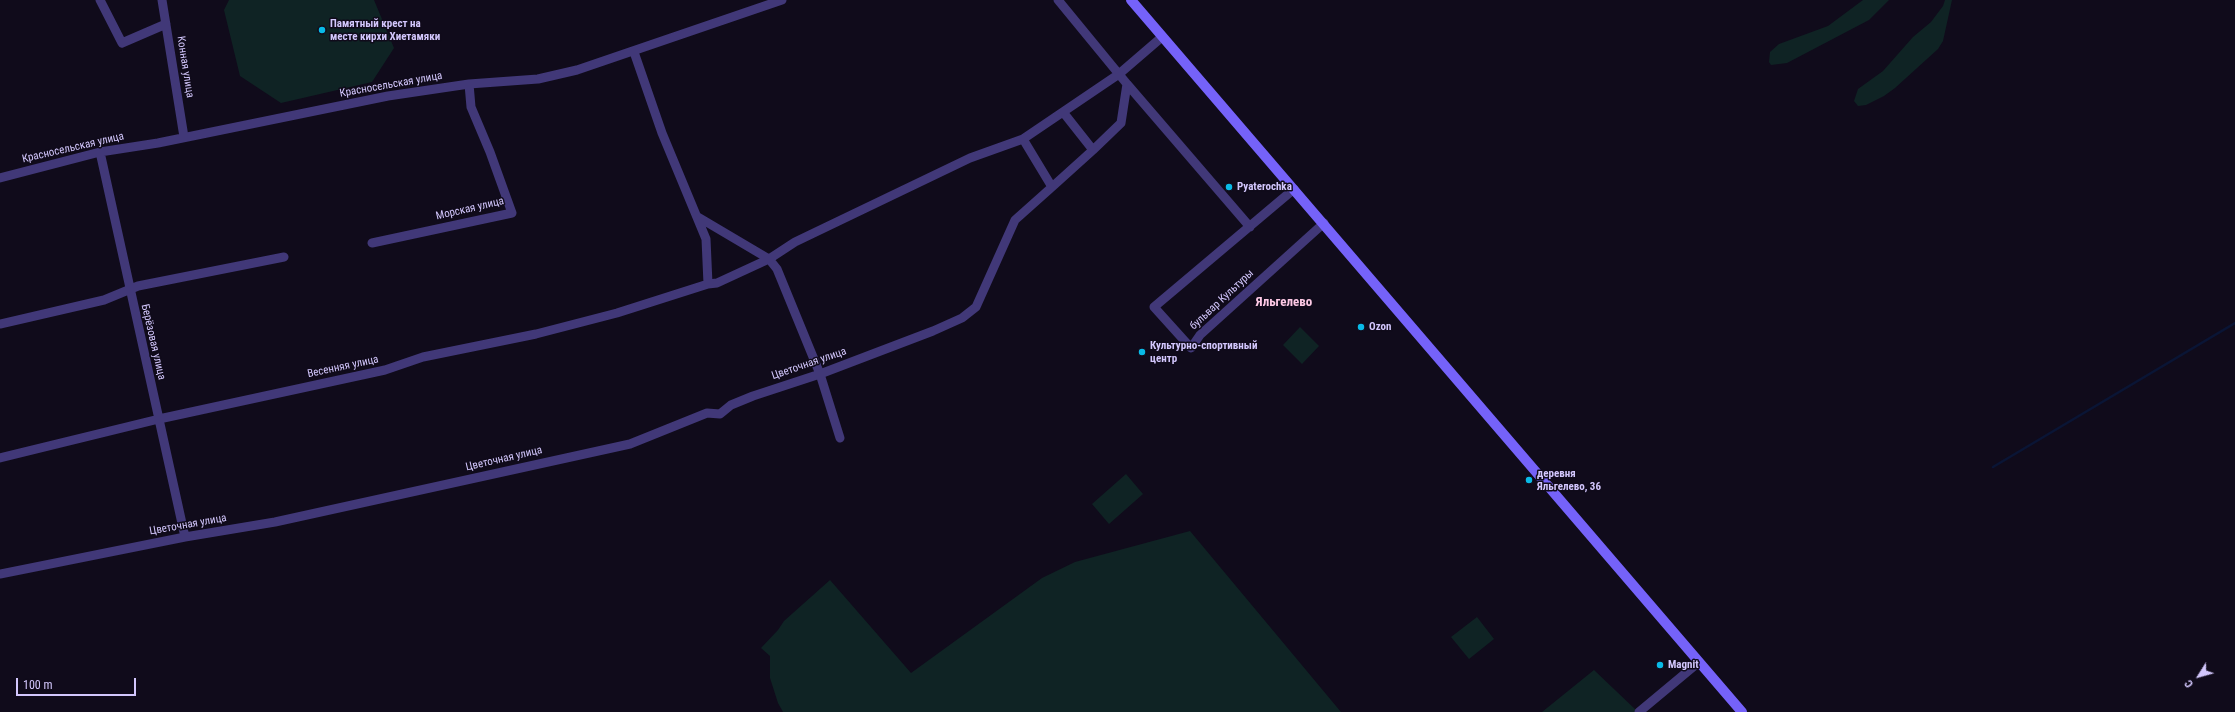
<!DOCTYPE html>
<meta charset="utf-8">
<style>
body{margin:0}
#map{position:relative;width:2235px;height:712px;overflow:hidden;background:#100b1b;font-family:"Roboto Condensed",sans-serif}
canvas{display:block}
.north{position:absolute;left:2179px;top:656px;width:40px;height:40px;-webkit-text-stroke:3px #100b1b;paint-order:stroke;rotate:233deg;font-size:11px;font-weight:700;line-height:16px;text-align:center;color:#d3c7fd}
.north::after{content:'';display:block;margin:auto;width:14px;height:18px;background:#d3c7fd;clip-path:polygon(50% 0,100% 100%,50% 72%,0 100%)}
.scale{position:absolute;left:16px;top:678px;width:120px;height:18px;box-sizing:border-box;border:2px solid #d3c7fd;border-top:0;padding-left:5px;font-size:12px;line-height:14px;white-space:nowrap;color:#d3c7fd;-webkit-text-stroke:3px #100b1b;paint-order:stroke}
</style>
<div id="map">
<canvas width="2235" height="712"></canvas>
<div class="north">С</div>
<div class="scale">100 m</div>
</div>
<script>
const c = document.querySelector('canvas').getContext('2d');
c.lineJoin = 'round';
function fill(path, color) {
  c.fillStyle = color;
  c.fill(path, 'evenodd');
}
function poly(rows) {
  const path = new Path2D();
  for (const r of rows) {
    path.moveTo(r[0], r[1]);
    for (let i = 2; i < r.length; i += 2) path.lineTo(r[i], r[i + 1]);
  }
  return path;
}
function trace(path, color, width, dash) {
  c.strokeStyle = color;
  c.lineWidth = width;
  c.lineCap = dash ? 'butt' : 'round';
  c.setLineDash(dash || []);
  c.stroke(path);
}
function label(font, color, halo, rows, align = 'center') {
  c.font = font + ' "Roboto Condensed",sans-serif';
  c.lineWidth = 3;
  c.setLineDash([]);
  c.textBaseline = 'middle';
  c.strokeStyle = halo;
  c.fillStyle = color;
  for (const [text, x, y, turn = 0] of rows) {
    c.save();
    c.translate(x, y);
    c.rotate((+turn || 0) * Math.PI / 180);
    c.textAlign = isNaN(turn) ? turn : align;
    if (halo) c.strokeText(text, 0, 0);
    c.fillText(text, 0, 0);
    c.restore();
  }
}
const green = poly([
 [229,0,374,0,394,48,372,82,281,103,240,76,224,10],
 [1863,0,1889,0,1869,20,1787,63,1771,65,1769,62,1770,52,1779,44,1828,26],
 [1945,0,1952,0,1943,41,1938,49,1895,88,1884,96,1866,105,1858,106,1854,101,1858,89,1883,71,1913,37,1931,22,1943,6],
 [1300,327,1319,346,1302,364,1283,345],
 [1126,474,1143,494,1109,524,1092,504],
 [1190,531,1341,712,783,712,778,703,770,678,770,656,761,648,778,630,784,621,830,580,911,673,1042,578,1075,562],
 [1477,617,1494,639,1469,659,1451,637],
 [1594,670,1636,710,1634,712,1542,712]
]);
const stream = poly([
 [1993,467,2235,323]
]);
const street = poly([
 [100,0,122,43,166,24],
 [162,0,184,137],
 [1058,0,1127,84,1121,123,1093,150],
 [1127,84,1250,227],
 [100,152,185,537],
 [0,178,100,152,158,143,388,96,469,84,538,79,577,70,782,0],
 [1052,187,1093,150,1063,112],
 [1294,189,1154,307,1191,348,1200,335,1324,223],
 [698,217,769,259,777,269,820,374,840,438],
 [372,243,512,213,490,152,471,107,469,84],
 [708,284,717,283,769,259,795,242,970,158,1023,139,1119,74,1162,37],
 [0,324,104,300,138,286,284,257],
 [0,458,159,419,385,370,423,357,536,334,617,313,708,284,706,239,662,133,634,52],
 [0,574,185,537,275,522,630,444,707,413,720,414,731,405,753,396,820,374,933,331,962,318,976,307,1015,220,1052,187,1023,139],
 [1639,712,1699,662]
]);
const secondary = poly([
 [1131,0,1742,712]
]);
const markers = [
 [322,30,4,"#09bae7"],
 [1229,187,4,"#09bae7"],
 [1361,327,4,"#09bae7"],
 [1142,352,4,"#09bae7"],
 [1529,480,4,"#09bae7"],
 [1660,665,4,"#09bae7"]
];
const poiNames = [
 ["Памятный крест на",330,24],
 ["месте кирхи Хиетамяки",330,37],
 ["Pyaterochka",1237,187],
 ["Ozon",1369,327],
 ["Культурно-спортивный",1150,346],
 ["центр",1150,359],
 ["деревня",1537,474],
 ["Яльгелево, 36",1537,487],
 ["Magnit",1668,665]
];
const streetNames = [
 ["Конная улица",185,67,81],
 ["Красносельская улица",391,85,-10],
 ["Красносельская улица",73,148,-13],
 ["Морская улица",470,209,-13],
 ["бульвар Культуры",1222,300,-43],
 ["Берёзовая улица",153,342,77],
 ["Цветочная улица",809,364,-19],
 ["Весенняя улица",343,367,-12],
 ["Цветочная улица",504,459,-13],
 ["Цветочная улица",188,525,-10]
];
const quarterNames = [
 ["Яльгелево",1284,303]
];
fill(green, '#0f2324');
trace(stream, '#0a1535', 2.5);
trace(street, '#413878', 9);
trace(secondary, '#7562f9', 10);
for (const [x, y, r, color] of markers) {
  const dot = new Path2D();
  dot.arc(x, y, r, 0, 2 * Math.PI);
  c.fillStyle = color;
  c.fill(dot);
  trace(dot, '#100b1b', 1.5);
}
label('bold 11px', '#d3c7fd', '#100b1b', poiNames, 'left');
label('11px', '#d3c7fd', '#100b1b', streetNames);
label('bold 13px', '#fdc9e5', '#100b1b', quarterNames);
</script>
